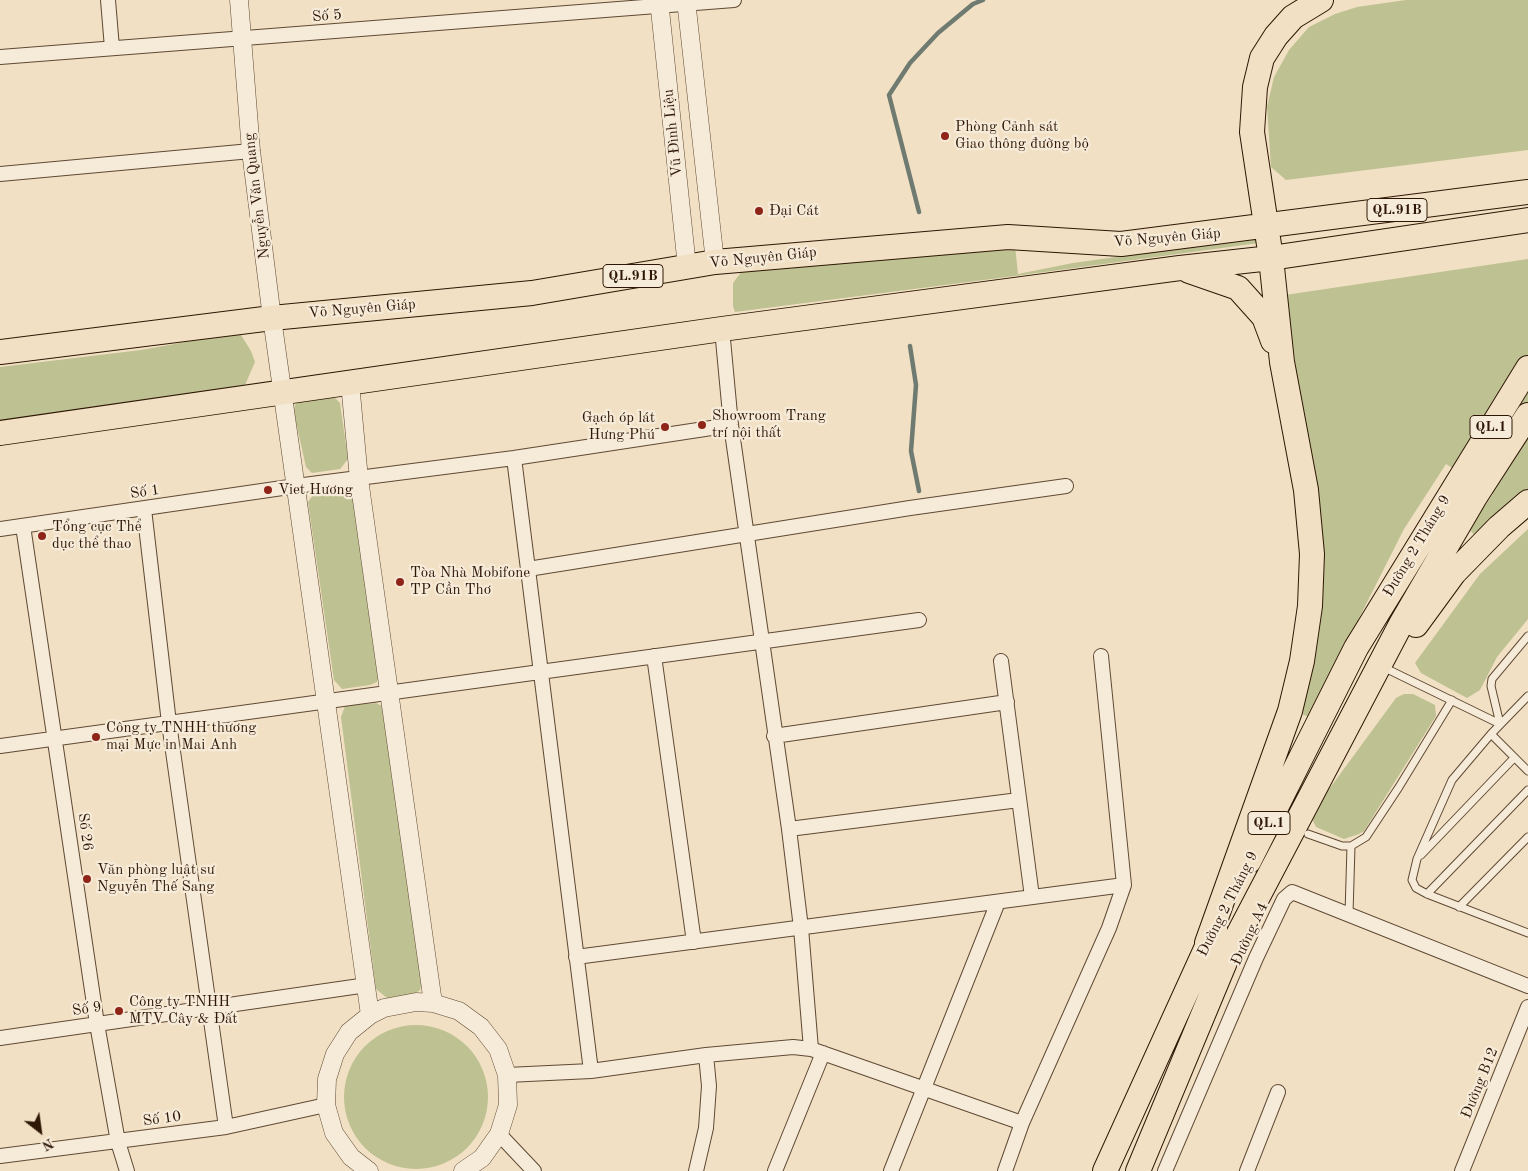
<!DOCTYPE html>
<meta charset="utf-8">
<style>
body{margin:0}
#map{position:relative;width:1528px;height:1171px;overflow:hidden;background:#f1e0c3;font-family:"Old Standard TT",serif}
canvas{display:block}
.north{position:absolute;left:15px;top:1106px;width:50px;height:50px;-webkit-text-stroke:4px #f6ebd8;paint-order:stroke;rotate:150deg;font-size:14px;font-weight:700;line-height:20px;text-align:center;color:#2e1705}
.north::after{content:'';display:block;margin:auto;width:18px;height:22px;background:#2e1705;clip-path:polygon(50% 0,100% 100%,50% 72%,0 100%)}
</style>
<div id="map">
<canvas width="1528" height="1171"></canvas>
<div class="north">N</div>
</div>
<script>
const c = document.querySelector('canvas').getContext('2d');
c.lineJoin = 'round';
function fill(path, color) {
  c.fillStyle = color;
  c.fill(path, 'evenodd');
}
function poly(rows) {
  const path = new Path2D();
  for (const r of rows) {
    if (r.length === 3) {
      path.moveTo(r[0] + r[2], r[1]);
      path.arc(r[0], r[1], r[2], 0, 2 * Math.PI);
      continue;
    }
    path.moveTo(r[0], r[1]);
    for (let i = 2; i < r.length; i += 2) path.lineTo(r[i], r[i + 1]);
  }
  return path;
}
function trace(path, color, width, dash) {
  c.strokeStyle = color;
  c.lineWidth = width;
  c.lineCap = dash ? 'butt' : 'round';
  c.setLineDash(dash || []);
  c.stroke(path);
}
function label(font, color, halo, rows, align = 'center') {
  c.font = font + ' "Old Standard TT",serif';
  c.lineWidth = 4.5;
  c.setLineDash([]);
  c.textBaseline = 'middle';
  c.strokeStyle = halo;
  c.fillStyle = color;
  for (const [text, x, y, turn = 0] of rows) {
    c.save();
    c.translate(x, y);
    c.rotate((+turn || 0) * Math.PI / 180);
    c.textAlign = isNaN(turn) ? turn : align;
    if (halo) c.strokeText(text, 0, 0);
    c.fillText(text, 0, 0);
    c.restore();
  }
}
const green = poly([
 [1406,0,1528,0,1528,150,1286,180,1271,167,1267,107,1274,77,1289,50,1309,27,1335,14,1357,7],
 [1258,237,1259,243,1015,276,735,312,733,306,733,283,742,271,1015,246,1018,274,1073,263],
 [1528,259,1528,493,1477,537,1468,529,1493,494,1446,464,1404,529,1309,717,1302,714,1310,463,1285,295],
 [225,335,241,335,251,351,255,362,245,385,173,399,0,425,0,367,141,350],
 [333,396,340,403,348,459,340,469,312,473,306,467,294,413,295,405,300,400],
 [345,487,354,496,379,677,377,682,370,685,342,689,334,680,308,502,317,489],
 [1528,529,1528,619,1497,657,1480,690,1467,698,1421,673,1415,663,1480,574],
 [1404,694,1413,694,1435,705,1436,716,1364,831,1359,834,1344,839,1316,827,1312,819,1313,811,1396,698],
 [376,703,382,706,386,714,422,981,420,990,413,995,387,998,376,989,341,717,345,706],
 [416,1097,72]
]);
const stream = poly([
 [919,212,889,95,910,63,938,33,973,4,983,0],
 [910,346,916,385,911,451,919,491]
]);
const service = poly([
 [1385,668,1500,724],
 [1528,696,1491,734,1528,771],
 [1500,724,1491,686,1492,679,1528,636],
 [1491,734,1452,780,1417,859,1412,880,1416,888,1427,894,1528,933],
 [1308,834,1342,846,1351,846,1366,837,1399,787,1452,700],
 [1421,855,1514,758],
 [1427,894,1528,790],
 [1459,907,1528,837],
 [1349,914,1351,846]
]);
const minor = poly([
 [108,0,112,48],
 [0,57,734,0],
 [0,174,251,151],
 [722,329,731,425,789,829,801,928,811,1049],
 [514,458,591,1071],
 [144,509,169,723,226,1127],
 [23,526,97,1024,118,1142,127,1171],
 [0,529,296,486,514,458,731,425],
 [528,569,910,508,1066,486],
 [654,656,694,942],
 [1001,661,1032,897],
 [774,736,1007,702],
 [0,746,919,620],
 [789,829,1019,800],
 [576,957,1124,885],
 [0,1038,367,985],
 [507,1075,591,1071,706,1055,793,1047,811,1049,1022,1123],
 [499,1134,534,1171],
 [0,1156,226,1127,326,1105],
 [696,1171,706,1128,709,1086,706,1055],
 [775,1171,823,1053],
 [891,1171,998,902],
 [1005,1171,1022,1123,1109,928,1124,885,1101,656],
 [1165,1171,1256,958,1284,899,1292,892,1528,986],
 [1247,1171,1278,1092],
 [1462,1171,1528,1007]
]);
const tertiary = poly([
 [239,0,251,151,272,318,370,1015],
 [659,0,687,267],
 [686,0,715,262],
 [350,383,359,479,433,1003],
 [369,1171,351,1157,334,1133,326,1105,327,1079,335,1054,349,1032,370,1015,384,1008,416,1002,433,1003,459,1011,481,1027,498,1049,507,1075,508,1105,499,1134,482,1158,463,1171]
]);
const trunk = poly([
 [1189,271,1238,288,1264,317,1273,341],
 [0,352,272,318,532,293,715,262,1008,237,1121,244,1528,192],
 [0,433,722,329,1180,268,1271,258,1528,220],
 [1416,625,1454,573,1499,527,1528,502],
 [1249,861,1356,648,1528,368],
 [1207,943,1290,711,1302,661,1310,606,1312,554,1306,490,1282,362,1271,258,1252,132,1255,87,1262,58,1276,36,1293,17,1321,0],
 [1105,1171,1215,929],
 [1138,1171,1230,950,1401,624,1475,497,1528,415]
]);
const markers = [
 [945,136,5,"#8f2418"],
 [759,211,5,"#8f2418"],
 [702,425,5,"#8f2418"],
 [665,427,5,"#8f2418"],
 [268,490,5,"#8f2418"],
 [42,536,5,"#8f2418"],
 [400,582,5,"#8f2418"],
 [96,737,5,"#8f2418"],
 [87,879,5,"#8f2418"],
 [119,1011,5,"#8f2418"]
];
const shields = [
 [1397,210,60],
 [633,276,60],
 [1491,427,42],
 [1269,823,42]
];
const shieldNames = [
 ["QL.91B",1397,210],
 ["QL.91B",633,276],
 ["QL.1",1491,427],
 ["QL.1",1269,823]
];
const streetNames = [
 ["Số 5",327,16,-5],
 ["Vũ Đình Liệu",673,133,-96],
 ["Nguyễn Văn Quang",257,196,-97],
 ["Võ Nguyên Giáp",1167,238,-5],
 ["Võ Nguyên Giáp",763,258,-6],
 ["Võ Nguyên Giáp",362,309,-5],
 ["Số 1",145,492,-8],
 ["Đường 2 Tháng 9",1417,546,-59],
 ["Số 26",85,832,82],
 ["Đường 2 Tháng 9",1228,904,-63],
 ["Đường A4",1250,934,-65],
 ["Số 9",87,1009,-8],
 ["Đường B12",1480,1083,-68],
 ["Số 10",162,1119,-8]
];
const poiNames = [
 ["Phòng Cảnh sát",955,127],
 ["Giao thông đường bộ",955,144],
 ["Đại Cát",769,211],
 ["Showroom Trang",712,416],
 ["trí nội thất",712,433],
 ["Gạch óp lát",655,418,"right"],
 ["Hưng Phú",655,435,"right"],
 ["Viet Hương",278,490],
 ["Tổng cục Thể",52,527],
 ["dục thể thao",52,544],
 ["Tòa Nhà Mobifone",410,573],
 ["TP Cần Thơ",410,590],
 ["Công ty TNHH thương",106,728],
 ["mại Mực in Mai Anh",106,745],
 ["Văn phòng luật sư",97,870],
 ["Nguyễn Thế Sang",97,887],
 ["Công ty TNHH",129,1002],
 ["MTV Cây & Đất",129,1019]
];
fill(green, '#bec191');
trace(stream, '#6f7a71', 4.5);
trace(service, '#5f4934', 9);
trace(minor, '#5f4934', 16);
trace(tertiary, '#5f4934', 19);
trace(trunk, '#2e1705', 26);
trace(service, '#f6ebd8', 7);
trace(minor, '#f6ebd8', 14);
trace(tertiary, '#f6ebd8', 18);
trace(trunk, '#f1e0c3', 24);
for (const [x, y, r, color] of markers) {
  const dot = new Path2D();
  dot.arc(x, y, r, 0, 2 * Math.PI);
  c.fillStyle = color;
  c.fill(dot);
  trace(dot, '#f6ebd8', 2);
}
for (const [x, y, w] of shields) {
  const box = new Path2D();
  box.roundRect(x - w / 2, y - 11.5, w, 23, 4);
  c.fillStyle = '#f6ebd8';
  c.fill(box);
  trace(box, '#2e1705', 1);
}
label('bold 14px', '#2e1705', null, shieldNames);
label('15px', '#2e1705', '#f6ebd8', streetNames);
label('15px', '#2e1705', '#f6ebd8', poiNames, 'left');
</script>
